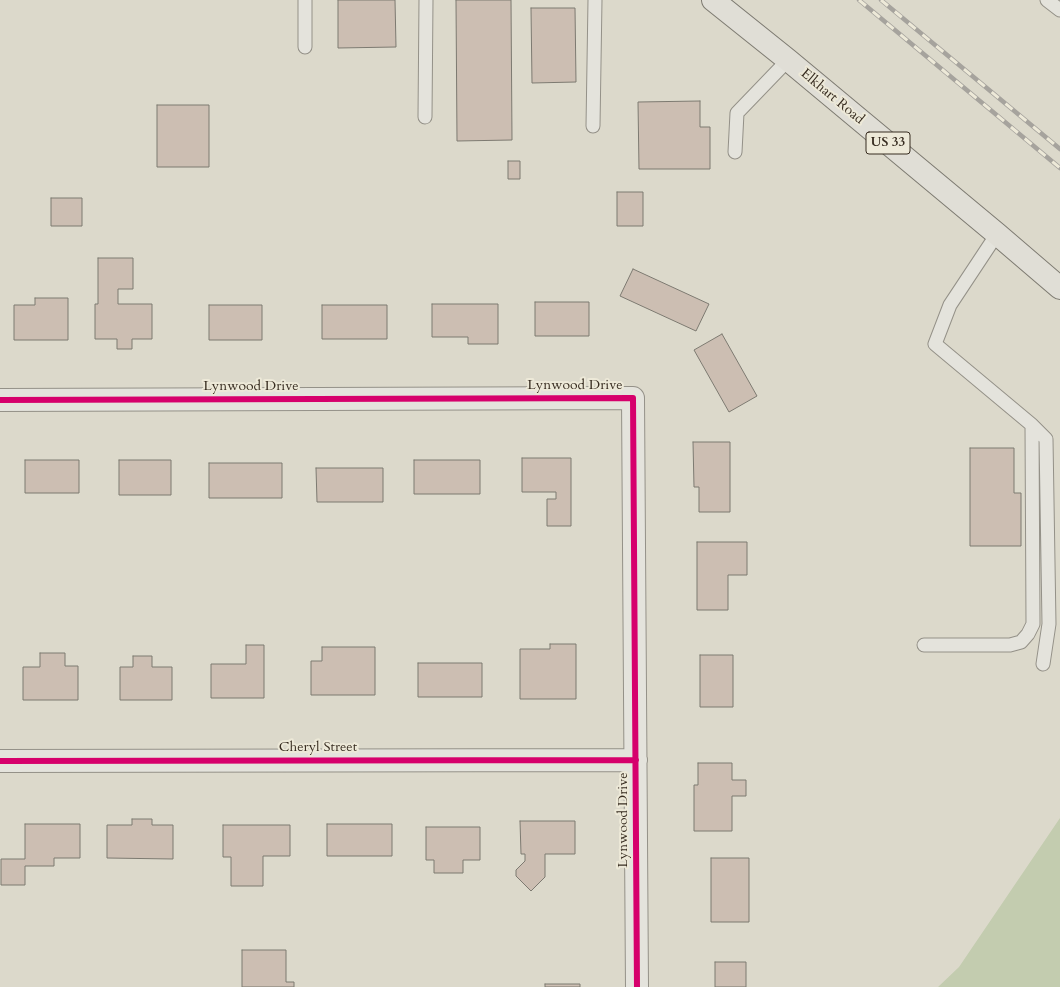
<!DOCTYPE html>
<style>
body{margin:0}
canvas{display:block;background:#dcd9cb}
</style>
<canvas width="1060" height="987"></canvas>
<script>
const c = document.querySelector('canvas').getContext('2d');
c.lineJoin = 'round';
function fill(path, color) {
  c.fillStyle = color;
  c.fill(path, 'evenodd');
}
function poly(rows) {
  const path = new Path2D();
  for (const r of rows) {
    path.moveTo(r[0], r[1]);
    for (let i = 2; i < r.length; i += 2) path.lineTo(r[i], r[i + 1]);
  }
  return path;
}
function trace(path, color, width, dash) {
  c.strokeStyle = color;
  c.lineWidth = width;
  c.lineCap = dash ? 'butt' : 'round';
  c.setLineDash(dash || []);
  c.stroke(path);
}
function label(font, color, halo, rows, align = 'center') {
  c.font = font + ' Cardo,serif';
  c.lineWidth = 4;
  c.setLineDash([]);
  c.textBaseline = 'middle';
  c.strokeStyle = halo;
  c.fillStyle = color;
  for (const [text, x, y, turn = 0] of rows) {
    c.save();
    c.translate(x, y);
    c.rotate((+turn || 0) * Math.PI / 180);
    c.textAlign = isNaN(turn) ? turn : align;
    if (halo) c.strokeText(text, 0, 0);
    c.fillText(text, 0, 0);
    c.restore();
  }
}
const green = poly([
 [1060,818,1060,987,938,987,959,967]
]);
const building = poly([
 [338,0,395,0,396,47,338,48,338,0],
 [456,0,511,0,512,140,457,141,456,0],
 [531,8,575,8,576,82,532,83,531,8],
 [700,101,700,127,710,127,710,169,639,169,638,102,700,101],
 [157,105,209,105,209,167,157,167,157,105],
 [508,161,520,161,520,179,508,179,508,161],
 [617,192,643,192,643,226,617,226,617,192],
 [51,198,82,198,82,226,51,226,51,198],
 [98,258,133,258,133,289,118,289,118,304,152,304,152,339,132,339,132,349,117,349,117,339,95,339,95,304,98,304,98,258],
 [633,269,709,304,696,331,620,296,633,269],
 [35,298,68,298,68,340,14,340,14,305,35,305,35,298],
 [535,302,589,302,589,336,535,336,535,302],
 [432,304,498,304,498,344,468,344,468,337,432,337,432,304],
 [209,305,262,305,262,340,209,340,209,305],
 [322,305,387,305,387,339,322,339,322,305],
 [722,334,757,396,729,412,694,350,722,334],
 [693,442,730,442,730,512,699,512,699,487,694,487,693,442],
 [970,448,1014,448,1014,493,1021,493,1021,546,970,546,970,448],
 [522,458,571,458,571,526,547,526,547,499,556,499,556,492,522,492,522,458],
 [25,460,79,460,79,493,25,493,25,460],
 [119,460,171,460,171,495,119,495,119,460],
 [414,460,480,460,480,494,414,494,414,460],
 [209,463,282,463,282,498,209,498,209,463],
 [316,468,383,468,383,502,317,502,316,468],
 [697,542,747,542,747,575,728,575,728,610,697,610,697,542],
 [550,644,576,644,576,699,520,699,520,649,550,649,550,644],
 [246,645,264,645,264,698,211,698,211,664,246,664,246,645],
 [322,647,375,647,375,695,311,695,311,661,322,661,322,647],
 [40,653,65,653,65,666,78,666,78,700,23,700,23,667,40,667,40,653],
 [700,655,733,655,733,707,700,707,700,655],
 [133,656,152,656,152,667,172,667,172,700,120,700,120,667,133,667,133,656],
 [418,663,482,663,482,697,418,697,418,663],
 [698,763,732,763,732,780,746,780,746,796,732,796,732,831,694,831,694,785,698,785,698,763],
 [132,819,152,819,152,825,173,825,173,859,107,858,107,825,132,825,132,819],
 [520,821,575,821,575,854,545,854,545,877,531,891,516,876,516,870,525,861,525,854,521,854,520,821],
 [25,824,80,824,80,858,54,858,54,866,25,866,25,885,1,885,1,859,25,859,25,824],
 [327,824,392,824,392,856,327,856,327,824],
 [223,825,290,825,290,856,263,856,263,886,231,886,231,857,223,857,223,825],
 [426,827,480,827,480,860,463,860,463,873,434,873,434,860,426,860,426,827],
 [711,858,749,858,749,922,711,922,711,858],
 [242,950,286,950,286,982,294,982,294,987,242,987,242,950],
 [715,962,746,962,746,987,715,987,715,962],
 [545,984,580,984,580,987,545,987,545,984]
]);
const service = poly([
 [305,0,305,47],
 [1047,0,1060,10],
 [425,117,426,0],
 [593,126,595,0],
 [735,152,737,113,788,60],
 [997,234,950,305,935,344,1032,425,1046,439,1049,624,1043,664],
 [924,645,1010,645,1021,642,1028,634,1033,624,1032,425]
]);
const minor = poly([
 [0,400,633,398,637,987],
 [0,761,636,760]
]);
const trunk = poly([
 [713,0,788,60,997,234,1060,288]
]);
const rail = poly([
 [859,0,1060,168],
 [881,0,1060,149]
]);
const cycleway = poly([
 [0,400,633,398,637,987],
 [0,761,636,760]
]);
const shields = [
 [888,143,44]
];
const shieldNames = [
 ["US 33",888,143]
];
const streetNames = [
 ["Elkhart Road",832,97,40],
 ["Lynwood Drive",575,386],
 ["Lynwood Drive",251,387],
 ["Cheryl Street",318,748],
 ["Lynwood Drive",624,820,-90]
];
fill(green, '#c3ccaf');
fill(building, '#ccbeb2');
trace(building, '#7d7a71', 1);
trace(service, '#949188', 15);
trace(minor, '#949188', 24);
trace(trunk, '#7d7a71', 24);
trace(service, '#e4e3dc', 13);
trace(minor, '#e4e3dc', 22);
trace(trunk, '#e0ded6', 22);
trace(rail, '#a6a39d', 4.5);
trace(rail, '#ede9d8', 3, [9]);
trace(cycleway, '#d6006c', 6);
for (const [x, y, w] of shields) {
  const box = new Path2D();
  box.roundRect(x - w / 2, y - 11, w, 22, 3);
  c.fillStyle = '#ede9d8';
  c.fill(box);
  trace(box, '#372c20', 1);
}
label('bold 13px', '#372c20', null, shieldNames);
label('14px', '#372c20', '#ede9d8', streetNames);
</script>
